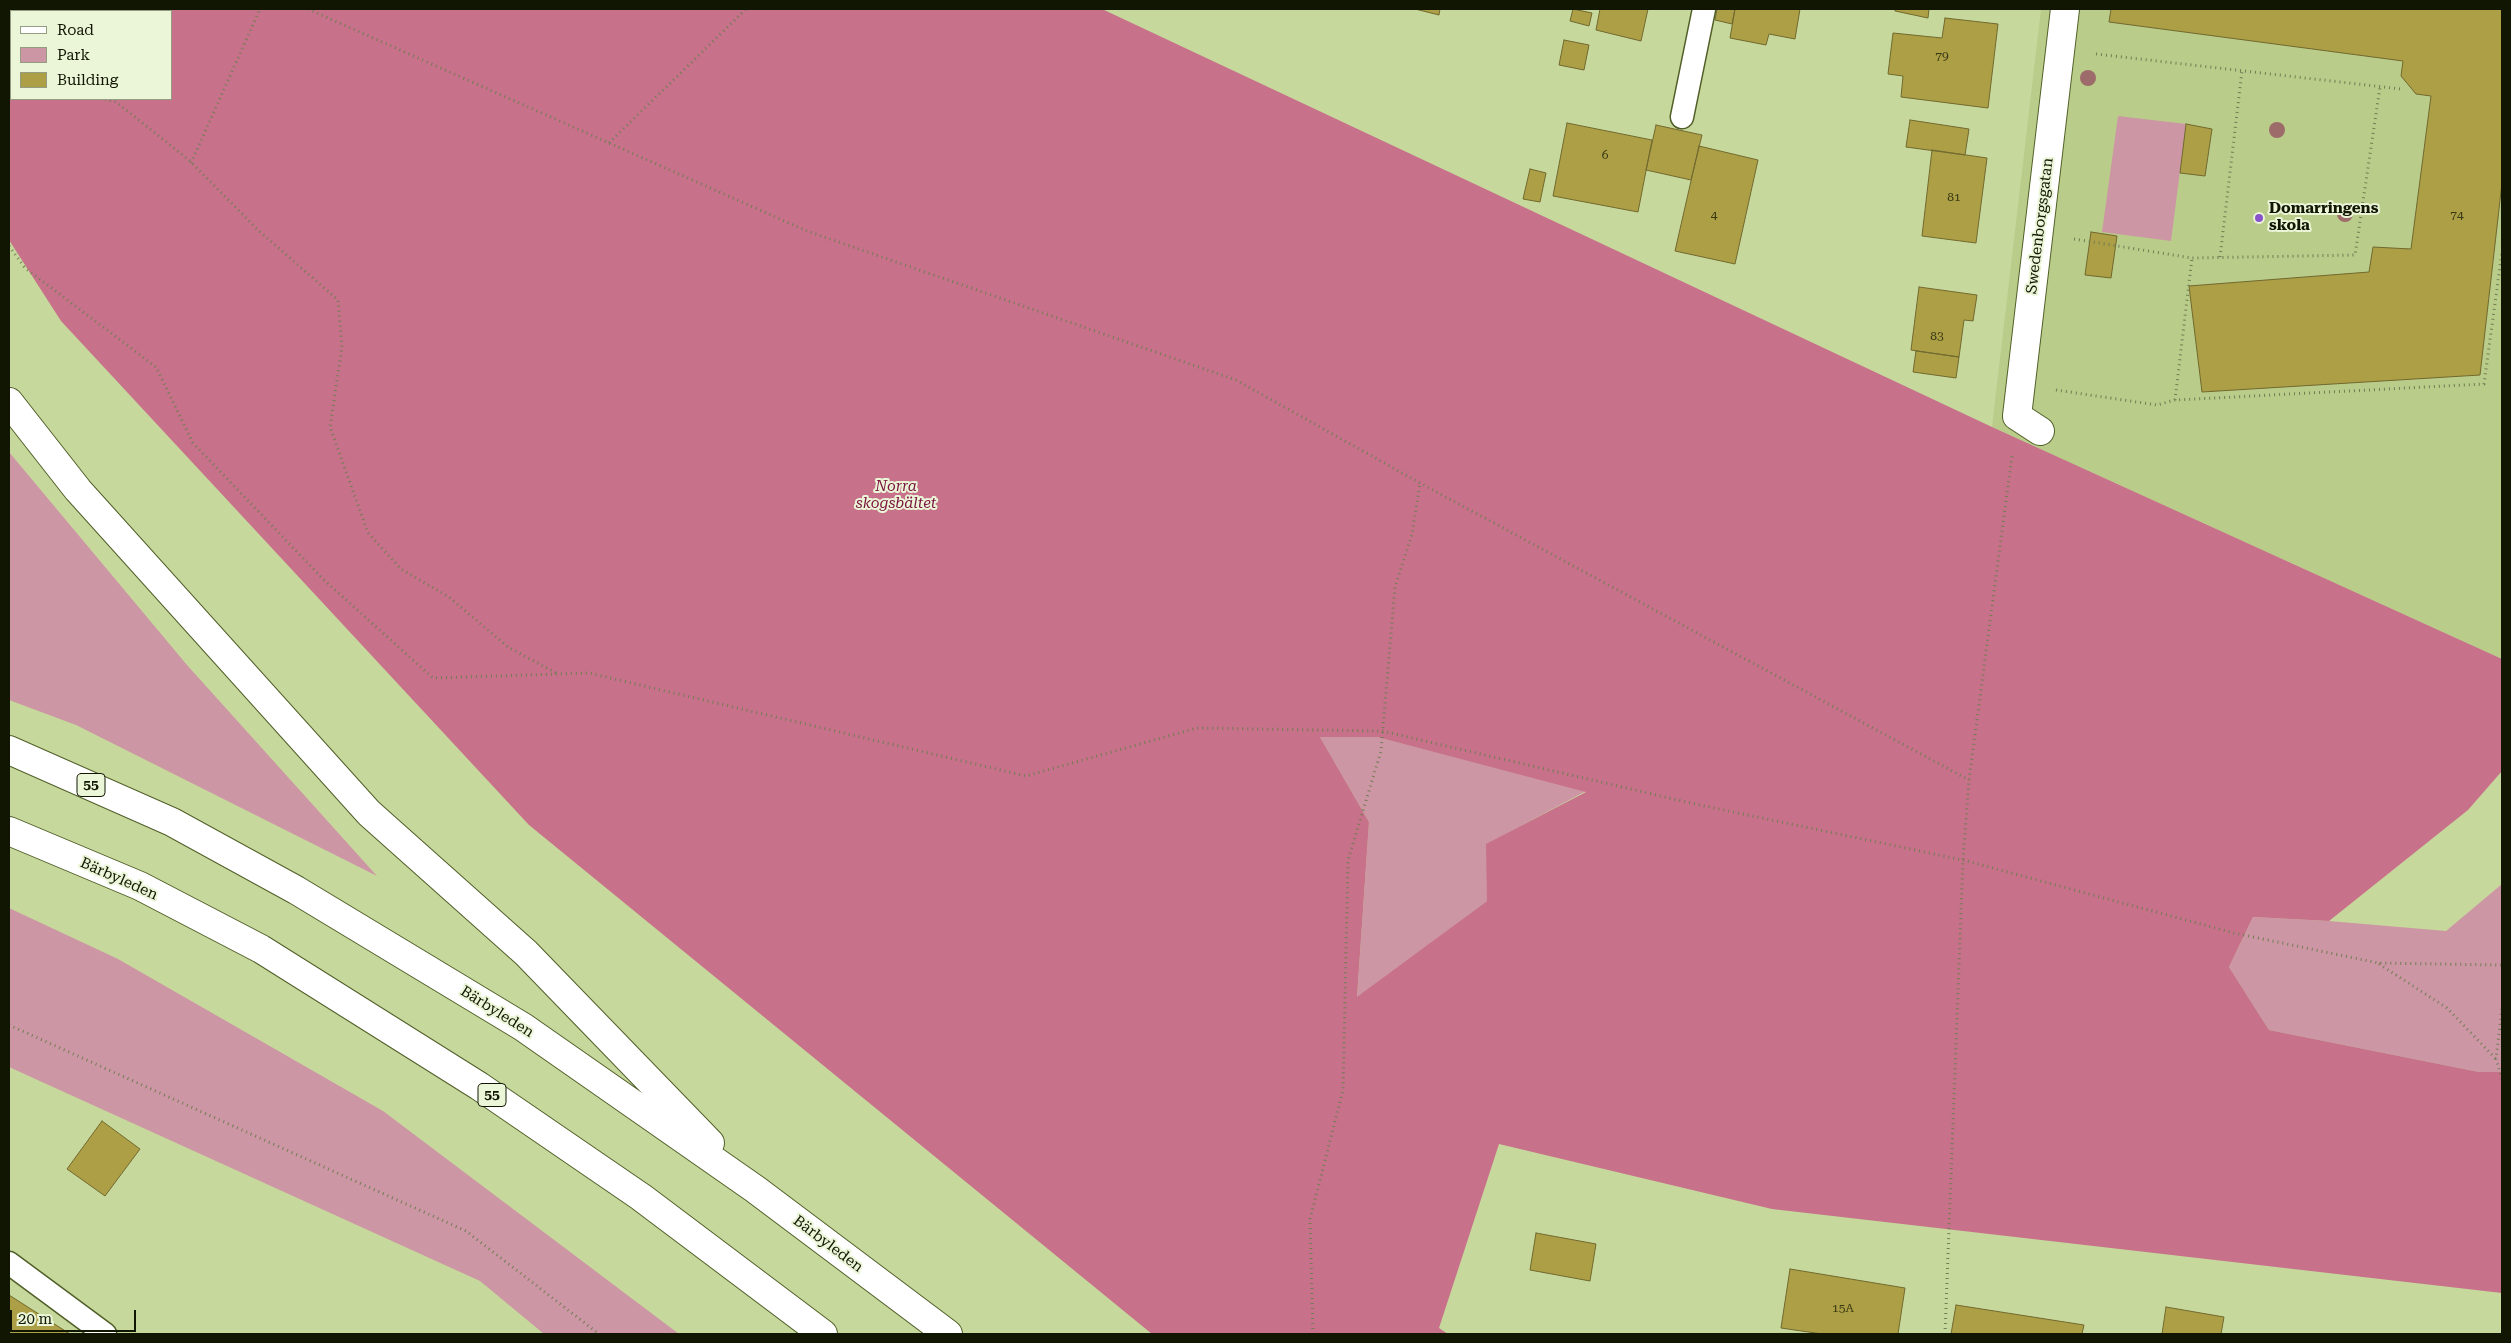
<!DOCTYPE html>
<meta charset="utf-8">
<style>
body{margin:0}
#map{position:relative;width:2511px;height:1343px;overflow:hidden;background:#c7d89d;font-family:"Roboto Serif",serif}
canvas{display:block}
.frame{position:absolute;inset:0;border:10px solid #111602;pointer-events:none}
.legend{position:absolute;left:10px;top:10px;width:162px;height:90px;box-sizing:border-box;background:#ebf5d7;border:1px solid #949c82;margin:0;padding:6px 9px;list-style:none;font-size:15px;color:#111602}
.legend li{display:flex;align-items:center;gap:10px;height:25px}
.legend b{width:25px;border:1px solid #949c82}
.scale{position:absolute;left:10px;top:1310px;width:126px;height:22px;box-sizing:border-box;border:2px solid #111602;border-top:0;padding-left:6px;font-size:15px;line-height:18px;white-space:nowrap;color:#111602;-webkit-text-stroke:4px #ebf5d7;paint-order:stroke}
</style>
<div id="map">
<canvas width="2511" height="1343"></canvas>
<div class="frame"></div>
<ul class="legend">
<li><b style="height:6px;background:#fff"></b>Road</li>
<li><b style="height:14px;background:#cd96a4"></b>Park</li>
<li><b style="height:14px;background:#ac9f45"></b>Building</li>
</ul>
<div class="scale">20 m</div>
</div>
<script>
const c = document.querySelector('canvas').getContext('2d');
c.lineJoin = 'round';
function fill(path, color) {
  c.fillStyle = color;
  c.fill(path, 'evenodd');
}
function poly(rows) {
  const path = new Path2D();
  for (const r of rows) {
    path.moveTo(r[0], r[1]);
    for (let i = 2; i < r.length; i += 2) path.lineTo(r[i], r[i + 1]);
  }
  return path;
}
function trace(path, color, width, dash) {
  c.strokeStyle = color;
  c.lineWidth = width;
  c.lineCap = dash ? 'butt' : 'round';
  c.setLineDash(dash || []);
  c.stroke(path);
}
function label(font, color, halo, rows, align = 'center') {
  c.font = font + ' "Roboto Serif",serif';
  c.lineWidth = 4;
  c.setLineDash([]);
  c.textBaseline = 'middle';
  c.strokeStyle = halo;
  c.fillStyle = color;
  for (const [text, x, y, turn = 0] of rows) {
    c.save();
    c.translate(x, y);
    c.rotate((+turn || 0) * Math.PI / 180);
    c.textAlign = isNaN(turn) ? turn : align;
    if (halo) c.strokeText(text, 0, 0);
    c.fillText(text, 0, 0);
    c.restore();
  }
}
const built = poly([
 [2041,9,2502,9,2502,659,1992,427]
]);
const green = poly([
 [2118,116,2186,124,2171,241,2102,232],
 [9,452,187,665,377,876,76,725,9,700],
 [1320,737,1377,737,1586,791,1487,844,1487,901,1357,998,1369,822],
 [2502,884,2502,1072,2479,1072,2269,1030,2229,967,2253,917,2329,921,2446,931],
 [9,908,118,959,383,1111,679,1334,544,1334,480,1281,9,1067]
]);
const forest = poly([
 [9,9,1102,9,1992,427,2502,659,2502,771,2468,810,2329,921,2253,917,2229,967,2269,1030,2479,1072,2502,1072,2502,1293,1772,1209,1499,1144,1439,1328,1448,1334,1152,1334,529,825,61,321,9,240],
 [11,11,171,11,171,99,11,99],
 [1320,737,1377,737,1586,792,1486,844,1487,901,1357,997,1369,822]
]);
const building = poly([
 [1415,9,1440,9,1439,15,1415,9],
 [1573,9,1592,13,1589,26,1570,21,1573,9],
 [1600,9,1648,9,1641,41,1596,30,1600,9],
 [1717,9,1735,9,1732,24,1715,20,1717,9],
 [1735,9,1800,9,1795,39,1769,34,1766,45,1730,38,1735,9],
 [1895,9,1929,9,1928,18,1895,11,1895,9],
 [2111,9,2502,9,2502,183,2480,375,2202,392,2189,286,2369,272,2373,247,2411,249,2431,96,2416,94,2401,76,2403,61,2109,22,2111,9],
 [1945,18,1998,24,1988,108,1901,97,1903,76,1888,74,1893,33,1942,38,1945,18],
 [1564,40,1589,45,1584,70,1559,65,1564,40],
 [1910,120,1969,129,1965,155,1906,147,1910,120],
 [1567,123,1652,140,1638,212,1553,196,1567,123],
 [2186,124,2212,129,2205,176,2180,173,2186,124],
 [1656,125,1702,135,1691,180,1646,170,1656,125],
 [1699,146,1758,160,1735,264,1675,251,1699,146],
 [1932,150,1987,158,1976,243,1922,236,1932,150],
 [1530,169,1546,173,1540,202,1523,199,1530,169],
 [2091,232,2117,236,2111,278,2085,275,2091,232],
 [1919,287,1977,295,1973,321,1964,320,1959,357,1911,350,1919,287],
 [1916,351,1959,357,1956,378,1913,372,1916,351],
 [102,1121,140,1149,105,1196,67,1169,102,1121],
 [1536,1233,1596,1244,1590,1281,1530,1270,1536,1233],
 [1790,1269,1905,1288,1898,1334,1822,1334,1781,1328,1790,1269],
 [9,1295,70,1334,9,1334,9,1295],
 [1956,1305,2084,1325,2082,1334,1951,1334,1956,1305],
 [2166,1307,2224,1317,2221,1334,2162,1334,2166,1307]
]);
const path = poly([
 [308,9,807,231,1236,380,1420,483,1969,780],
 [19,11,19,9],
 [2096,54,2401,89],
 [105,99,116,102,189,160,259,231,338,300,342,347,330,427,368,533,401,569,449,597,508,647,558,674],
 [609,143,746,9],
 [191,163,260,9],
 [2074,239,2192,258,2355,255,2380,87],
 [9,246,25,268,156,367,193,443,323,579,433,678,589,673,1026,776,1197,728,1382,731,1695,804,1963,860,2234,933,2378,963,2502,965],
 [2220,257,2242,71],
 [2056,390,2157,405,2175,400,2484,384,2502,252],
 [2175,400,2192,258],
 [2379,964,2447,1008,2496,1059],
 [2502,1009,2496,1059,2502,1079],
 [9,1025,466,1231,599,1334],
 [1313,1334,1310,1219,1343,1090,1348,860,1381,751,1395,587,1412,534,1420,483],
 [1945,1334,1963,860,1969,780,2012,456]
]);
const lane = poly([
 [1682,117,1704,9],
 [9,1263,105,1334]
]);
const street = poly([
 [2040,431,2017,416,2065,9]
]);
const primary = poly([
 [9,402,78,490,369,813,526,953,710,1143],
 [9,750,172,822,296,890,523,1027,755,1189,948,1334],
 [9,831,140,886,261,949,479,1086,641,1197,823,1334]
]);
const trees = [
 [2088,78],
 [2277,130],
 [2345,214]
];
const markers = [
 [2259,218,5,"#8852ca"]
];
const numberNames = [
 ["79",1942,56],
 ["6",1605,155],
 ["81",1954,197],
 ["4",1714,215],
 ["74",2457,215],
 ["83",1937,336],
 ["15A",1843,1308]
];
const shields = [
 [91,785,28],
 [492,1095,28]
];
const shieldNames = [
 ["55",91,785],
 ["55",492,1095]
];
const poiNames = [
 ["Domarringens",2269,209],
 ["skola",2269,226]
];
const streetNames = [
 ["Swedenborgsgatan",2040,226,-83],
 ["Bärbyleden",119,879,24],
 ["Bärbyleden",497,1012,32],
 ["Bärbyleden",828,1244,37]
];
const parkNames = [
 ["Norra",896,487],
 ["skogsbältet",896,504]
];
fill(built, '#b9cc8a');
fill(green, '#cd96a4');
fill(forest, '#c7718a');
fill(building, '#ac9f45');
trace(building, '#71692e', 1);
trace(lane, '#515f28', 25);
trace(street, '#515f28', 30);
trace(primary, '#515f28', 30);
trace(path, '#727d54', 3, [1, 4]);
trace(lane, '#fff', 22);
trace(street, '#fff', 28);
trace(primary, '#fff', 28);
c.fillStyle = '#9d6b69';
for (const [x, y] of trees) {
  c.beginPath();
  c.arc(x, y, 8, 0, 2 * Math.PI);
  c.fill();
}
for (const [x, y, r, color] of markers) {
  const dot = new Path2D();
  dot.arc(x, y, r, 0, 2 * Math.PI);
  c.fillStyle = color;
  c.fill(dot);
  trace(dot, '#ebf5d7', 2);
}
label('12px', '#383813', null, numberNames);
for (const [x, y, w] of shields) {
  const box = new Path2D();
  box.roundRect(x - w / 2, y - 11.5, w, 23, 4);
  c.fillStyle = '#ebf5d7';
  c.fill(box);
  trace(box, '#111602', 1);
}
label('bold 14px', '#111602', null, shieldNames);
label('bold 15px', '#111602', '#ebf5d7', poiNames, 'left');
label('15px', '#111602', '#ebf5d7', streetNames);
label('italic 15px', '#7b123f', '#ebf5d7', parkNames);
</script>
